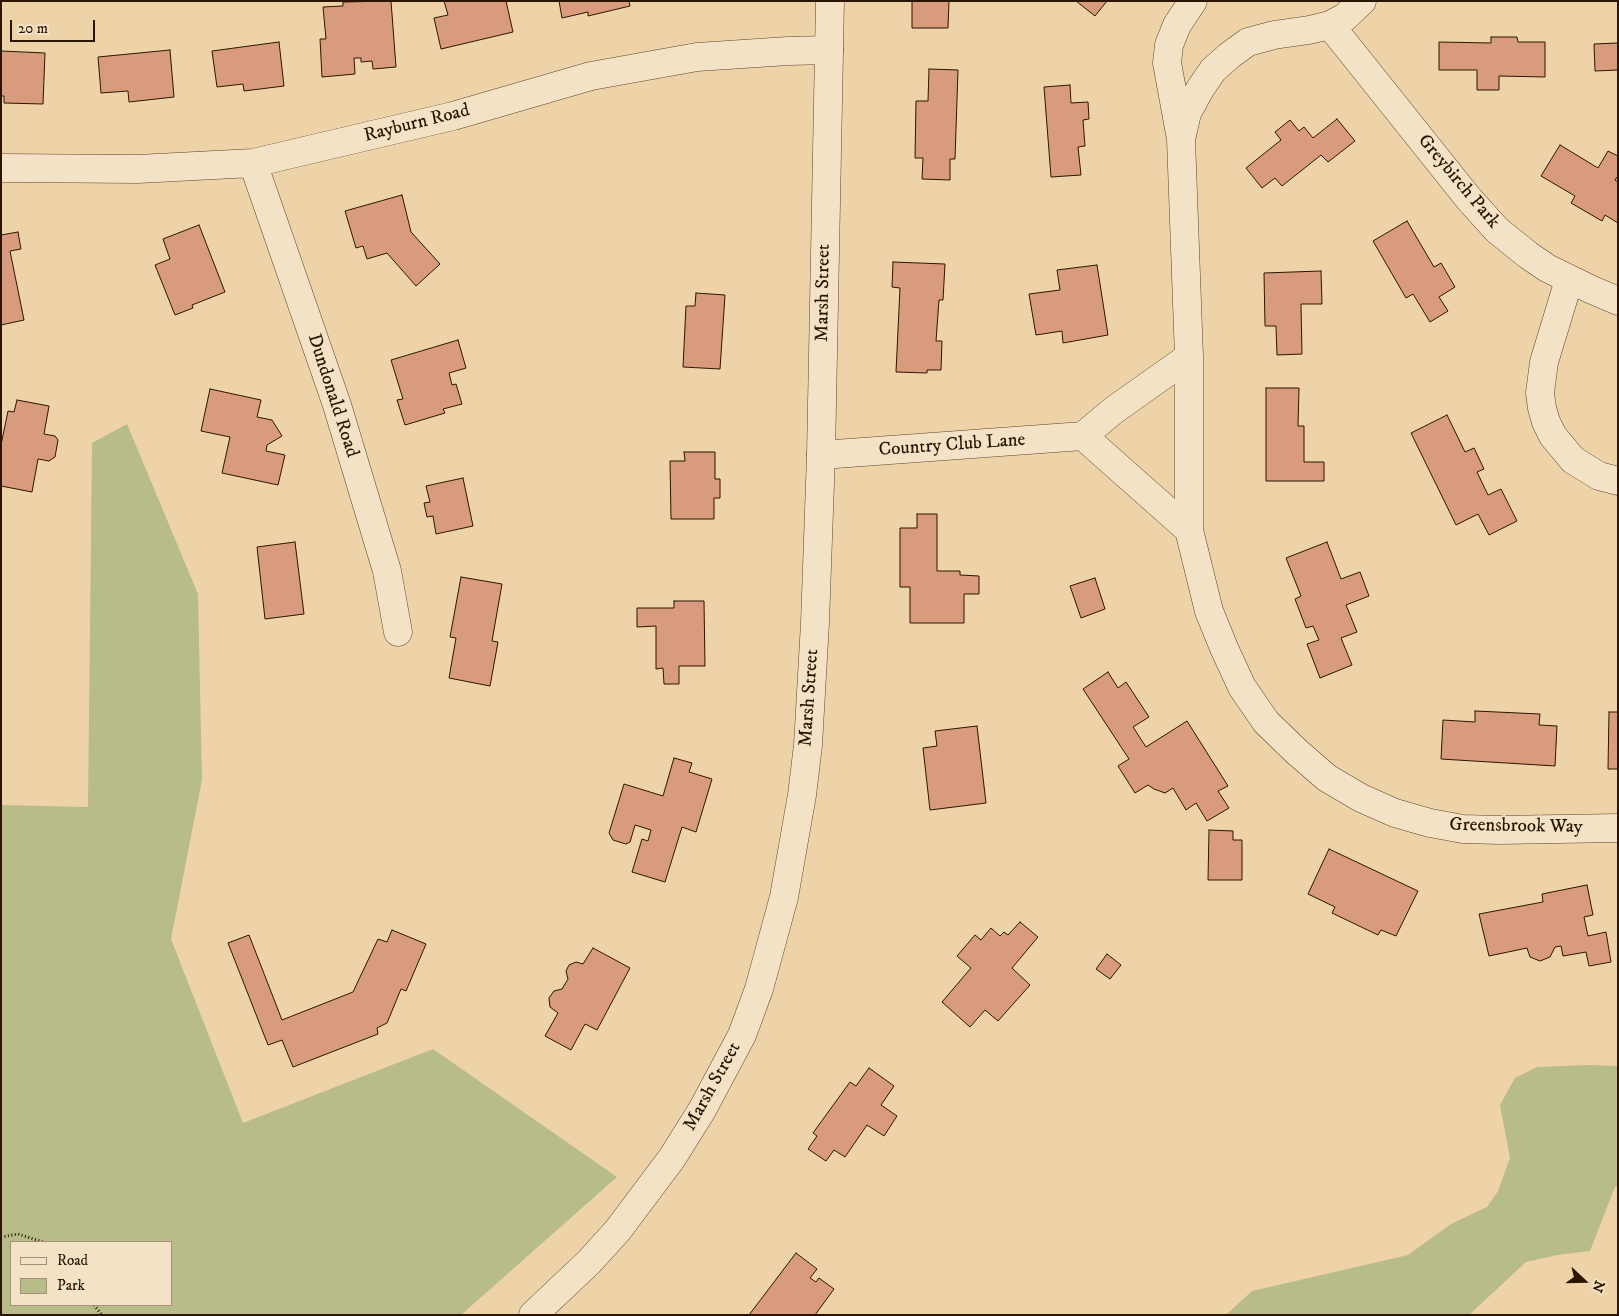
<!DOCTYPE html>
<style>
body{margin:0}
#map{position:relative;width:1619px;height:1316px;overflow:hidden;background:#eed3a8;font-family:"IM FELL DW Pica",serif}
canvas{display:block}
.frame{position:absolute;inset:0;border:2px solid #2c1500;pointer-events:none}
.legend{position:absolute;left:10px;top:1241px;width:162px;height:65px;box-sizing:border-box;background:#f4e2c6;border:1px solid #a49077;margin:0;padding:6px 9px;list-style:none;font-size:15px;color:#2c1500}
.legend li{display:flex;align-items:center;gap:10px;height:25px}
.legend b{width:25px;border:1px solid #a49077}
.north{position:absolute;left:1559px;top:1256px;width:50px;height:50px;-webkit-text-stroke:4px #f4e2c6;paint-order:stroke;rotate:111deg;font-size:14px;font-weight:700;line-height:20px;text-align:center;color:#2c1500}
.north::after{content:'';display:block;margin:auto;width:18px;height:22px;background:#2c1500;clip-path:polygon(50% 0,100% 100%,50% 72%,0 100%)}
.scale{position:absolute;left:10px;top:20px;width:85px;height:22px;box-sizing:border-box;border:2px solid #2c1500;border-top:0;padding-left:6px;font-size:15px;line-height:18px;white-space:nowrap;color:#2c1500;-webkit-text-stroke:4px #f4e2c6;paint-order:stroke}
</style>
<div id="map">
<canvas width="1619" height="1316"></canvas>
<div class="frame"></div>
<ul class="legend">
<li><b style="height:6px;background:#f4e2c6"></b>Road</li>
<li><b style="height:14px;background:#b8bc88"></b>Park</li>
</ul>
<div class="north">N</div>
<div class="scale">20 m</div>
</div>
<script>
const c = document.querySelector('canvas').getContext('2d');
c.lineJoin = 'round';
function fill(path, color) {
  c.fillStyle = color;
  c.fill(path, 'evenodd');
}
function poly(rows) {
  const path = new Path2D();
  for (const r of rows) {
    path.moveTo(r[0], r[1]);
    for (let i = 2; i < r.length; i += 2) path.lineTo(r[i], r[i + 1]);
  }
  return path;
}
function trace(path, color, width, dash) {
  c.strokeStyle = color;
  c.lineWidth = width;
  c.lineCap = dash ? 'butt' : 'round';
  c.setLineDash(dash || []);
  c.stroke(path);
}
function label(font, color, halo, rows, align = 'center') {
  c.font = font + ' "IM FELL DW Pica",serif';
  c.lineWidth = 4;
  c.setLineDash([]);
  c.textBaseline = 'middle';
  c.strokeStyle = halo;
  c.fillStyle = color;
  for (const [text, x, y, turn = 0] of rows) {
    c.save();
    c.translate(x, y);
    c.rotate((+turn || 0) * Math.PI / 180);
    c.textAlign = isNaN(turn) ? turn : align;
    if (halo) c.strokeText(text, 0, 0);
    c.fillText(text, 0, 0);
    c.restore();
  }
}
const green = poly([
 [127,424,198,594,202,780,171,939,243,1123,433,1049,617,1177,461,1315,1,1315,1,805,88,807,92,443],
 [11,1242,171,1242,171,1305,11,1305],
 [1588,1065,1618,1066,1618,1185,1615,1187,1590,1251,1557,1255,1526,1262,1469,1315,1226,1315,1252,1291,1408,1255,1451,1224,1487,1207,1498,1191,1510,1158,1500,1105,1515,1078,1537,1067]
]);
const building = poly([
 [391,1,396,67,373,69,372,61,361,62,361,58,354,58,355,74,322,77,320,39,326,39,323,7,343,6,343,2,391,1],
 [444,1,506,1,513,32,441,49,434,18,448,15,444,1],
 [559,1,629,1,630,6,588,16,588,12,562,18,559,1],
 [912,1,949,1,948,28,912,28,912,1],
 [1076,1,1107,1,1095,16,1076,1],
 [1491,37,1517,37,1518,42,1545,42,1545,77,1499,76,1499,90,1477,90,1477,70,1439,70,1439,42,1491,43,1491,37],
 [279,42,284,86,244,91,243,84,217,87,212,51,279,42],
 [1618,43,1618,70,1595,71,1594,44,1618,43],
 [170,50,174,97,129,102,128,91,101,93,98,57,170,50],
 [1,51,45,53,43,104,4,103,4,96,1,96,1,51],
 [929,69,958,70,955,159,950,159,950,180,922,179,923,158,915,158,916,101,928,101,929,69],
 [1070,85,1071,103,1088,102,1089,119,1083,120,1085,146,1078,147,1081,175,1051,177,1044,87,1070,85],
 [1337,119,1355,141,1328,162,1321,155,1282,186,1275,178,1262,188,1246,168,1281,140,1275,132,1290,120,1299,131,1304,127,1313,138,1337,119],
 [1560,145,1598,168,1608,151,1618,156,1618,176,1615,180,1618,182,1618,223,1605,215,1602,221,1571,203,1575,196,1541,176,1560,145],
 [402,195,411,232,440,264,416,286,387,253,367,259,363,246,356,248,345,211,402,195],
 [1407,221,1434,267,1441,263,1455,287,1439,297,1448,311,1430,322,1413,294,1406,298,1373,241,1407,221],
 [199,225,225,292,192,305,193,308,175,315,155,265,170,259,163,239,199,225],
 [18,232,21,249,10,251,24,320,1,325,1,235,18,232],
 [893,262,945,264,943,300,939,300,936,341,942,341,941,370,927,370,927,373,896,372,900,288,892,287,893,262],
 [1097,265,1108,335,1063,343,1062,331,1036,335,1029,294,1060,290,1057,270,1097,265],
 [1321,271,1322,304,1301,304,1302,354,1277,355,1276,326,1265,326,1264,273,1321,271],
 [696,293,725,295,720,369,683,367,686,306,695,306,696,293],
 [458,340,466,368,449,373,452,385,456,384,462,404,443,409,445,413,405,425,397,400,403,399,391,360,458,340],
 [1266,388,1299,388,1298,426,1304,426,1304,462,1324,462,1324,481,1266,481,1266,388],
 [210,389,261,400,257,417,272,420,282,436,267,445,266,451,285,455,278,485,222,473,230,437,201,431,210,389],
 [17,400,49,406,44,434,55,436,58,440,55,457,49,461,38,459,32,492,1,486,1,445,8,411,14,412,17,400],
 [1447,415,1465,452,1474,448,1484,469,1477,472,1488,495,1501,489,1517,521,1489,535,1478,514,1456,525,1411,433,1447,415],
 [684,452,715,452,715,479,720,479,720,498,714,498,714,519,671,519,670,461,685,461,684,452],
 [463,478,473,526,436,534,433,516,427,517,424,503,430,502,426,486,463,478],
 [917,514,937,514,937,571,960,571,960,575,979,576,979,594,964,594,964,623,910,623,910,587,900,587,900,528,917,528,917,514],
 [295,542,304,614,265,619,257,547,295,542],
 [1327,542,1341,579,1360,572,1369,596,1346,605,1357,632,1341,638,1352,665,1320,678,1307,644,1319,640,1313,626,1306,628,1295,599,1301,596,1286,558,1327,542],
 [461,577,502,584,492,641,498,642,490,686,449,678,456,638,450,637,461,577],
 [1095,578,1105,609,1081,618,1070,586,1095,578],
 [674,601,704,601,705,666,679,666,679,684,664,684,663,668,656,669,656,626,637,627,637,608,674,608,674,601],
 [1108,672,1118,688,1126,682,1149,717,1133,727,1146,747,1187,721,1228,786,1218,791,1229,808,1207,821,1196,803,1186,810,1173,788,1165,793,1154,789,1148,785,1135,793,1118,766,1129,759,1083,689,1108,672],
 [1475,711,1540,714,1539,725,1557,726,1555,766,1441,759,1443,720,1475,722,1475,711],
 [1609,712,1618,712,1618,769,1608,769,1609,712],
 [977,726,986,803,930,810,923,748,937,746,935,731,977,726],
 [674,758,692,763,689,772,712,779,696,832,682,827,665,882,632,872,642,839,648,841,651,830,635,825,630,842,626,844,613,840,609,833,624,784,663,796,674,758],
 [1209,830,1233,831,1233,840,1242,840,1242,880,1208,880,1209,830],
 [1329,849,1418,891,1396,936,1381,930,1378,935,1332,913,1335,907,1308,894,1329,849],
 [1587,885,1593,915,1584,917,1588,936,1606,932,1611,962,1589,966,1586,952,1563,956,1561,946,1555,947,1550,957,1540,961,1530,957,1527,948,1489,956,1479,914,1543,902,1542,894,1587,885],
 [1020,922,1038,937,1012,968,1030,985,998,1021,985,1010,970,1027,942,1002,971,968,957,956,975,935,981,940,991,928,1000,936,1004,932,1008,935,1020,922],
 [392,930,426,944,406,991,401,989,387,1023,377,1028,378,1034,293,1067,282,1040,268,1045,228,943,249,935,282,1020,353,992,378,939,387,942,392,930],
 [593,948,630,968,597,1030,585,1024,571,1050,545,1036,558,1013,550,1007,549,998,554,991,562,989,568,979,566,971,569,965,576,962,583,964,593,948],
 [1107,954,1121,965,1110,979,1096,969,1107,954],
 [869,1068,894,1086,881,1105,897,1116,884,1136,867,1125,845,1157,834,1150,826,1161,808,1149,817,1136,813,1133,850,1082,856,1086,869,1068],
 [796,1253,817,1269,810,1278,816,1282,819,1278,834,1289,815,1315,749,1315,796,1253]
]);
const path = poly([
 [1,1237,18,1234,43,1242],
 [94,1305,102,1315]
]);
const minor = poly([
 [1330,25,1469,199,1497,230,1528,255,1547,268,1590,289,1618,301],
 [1182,135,1187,113,1200,89,1213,70,1230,55,1248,42,1274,35,1309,30,1330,25,1345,17,1362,1],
 [253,163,337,405,387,571,398,632],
 [1,168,138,169,253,163,453,116,591,76,697,57,788,51,829,50],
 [1569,280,1544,362,1540,393,1542,408,1546,422,1553,436,1573,460,1599,476,1618,481],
 [1189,357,1189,530,1209,611,1224,648,1242,687,1266,722,1297,752,1327,778,1361,798,1395,813,1430,823,1463,829,1499,830,1618,828],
 [1083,436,1189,530],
 [821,455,1083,436,1114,410,1189,357,1181,139,1167,63,1169,45,1177,25,1193,1]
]);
const tertiary = poly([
 [533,1315,589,1262,618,1230,672,1158,702,1110,742,1035,759,989,784,897,802,795,808,745,815,623,821,455,830,1]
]);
const streetNames = [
 ["Rayburn Road",417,124,-14],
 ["Greybirch Park",1458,182,50],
 ["Marsh Street",824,293,-89],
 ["Dundonald Road",332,396,72],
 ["Country Club Lane",952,446,-4],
 ["Marsh Street",810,698,-86],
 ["Greensbrook Way",1516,827,1],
 ["Marsh Street",713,1087,-61]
];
fill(green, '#b8bc88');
fill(building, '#d99b7d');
trace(building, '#2c1500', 1);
trace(minor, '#5c442a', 29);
trace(tertiary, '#5c442a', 29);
trace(path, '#2c1500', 3, [1, 2.5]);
trace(minor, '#f4e2c6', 28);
trace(tertiary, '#f4e2c6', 28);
label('19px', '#2c1500', '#f4e2c6', streetNames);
</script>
